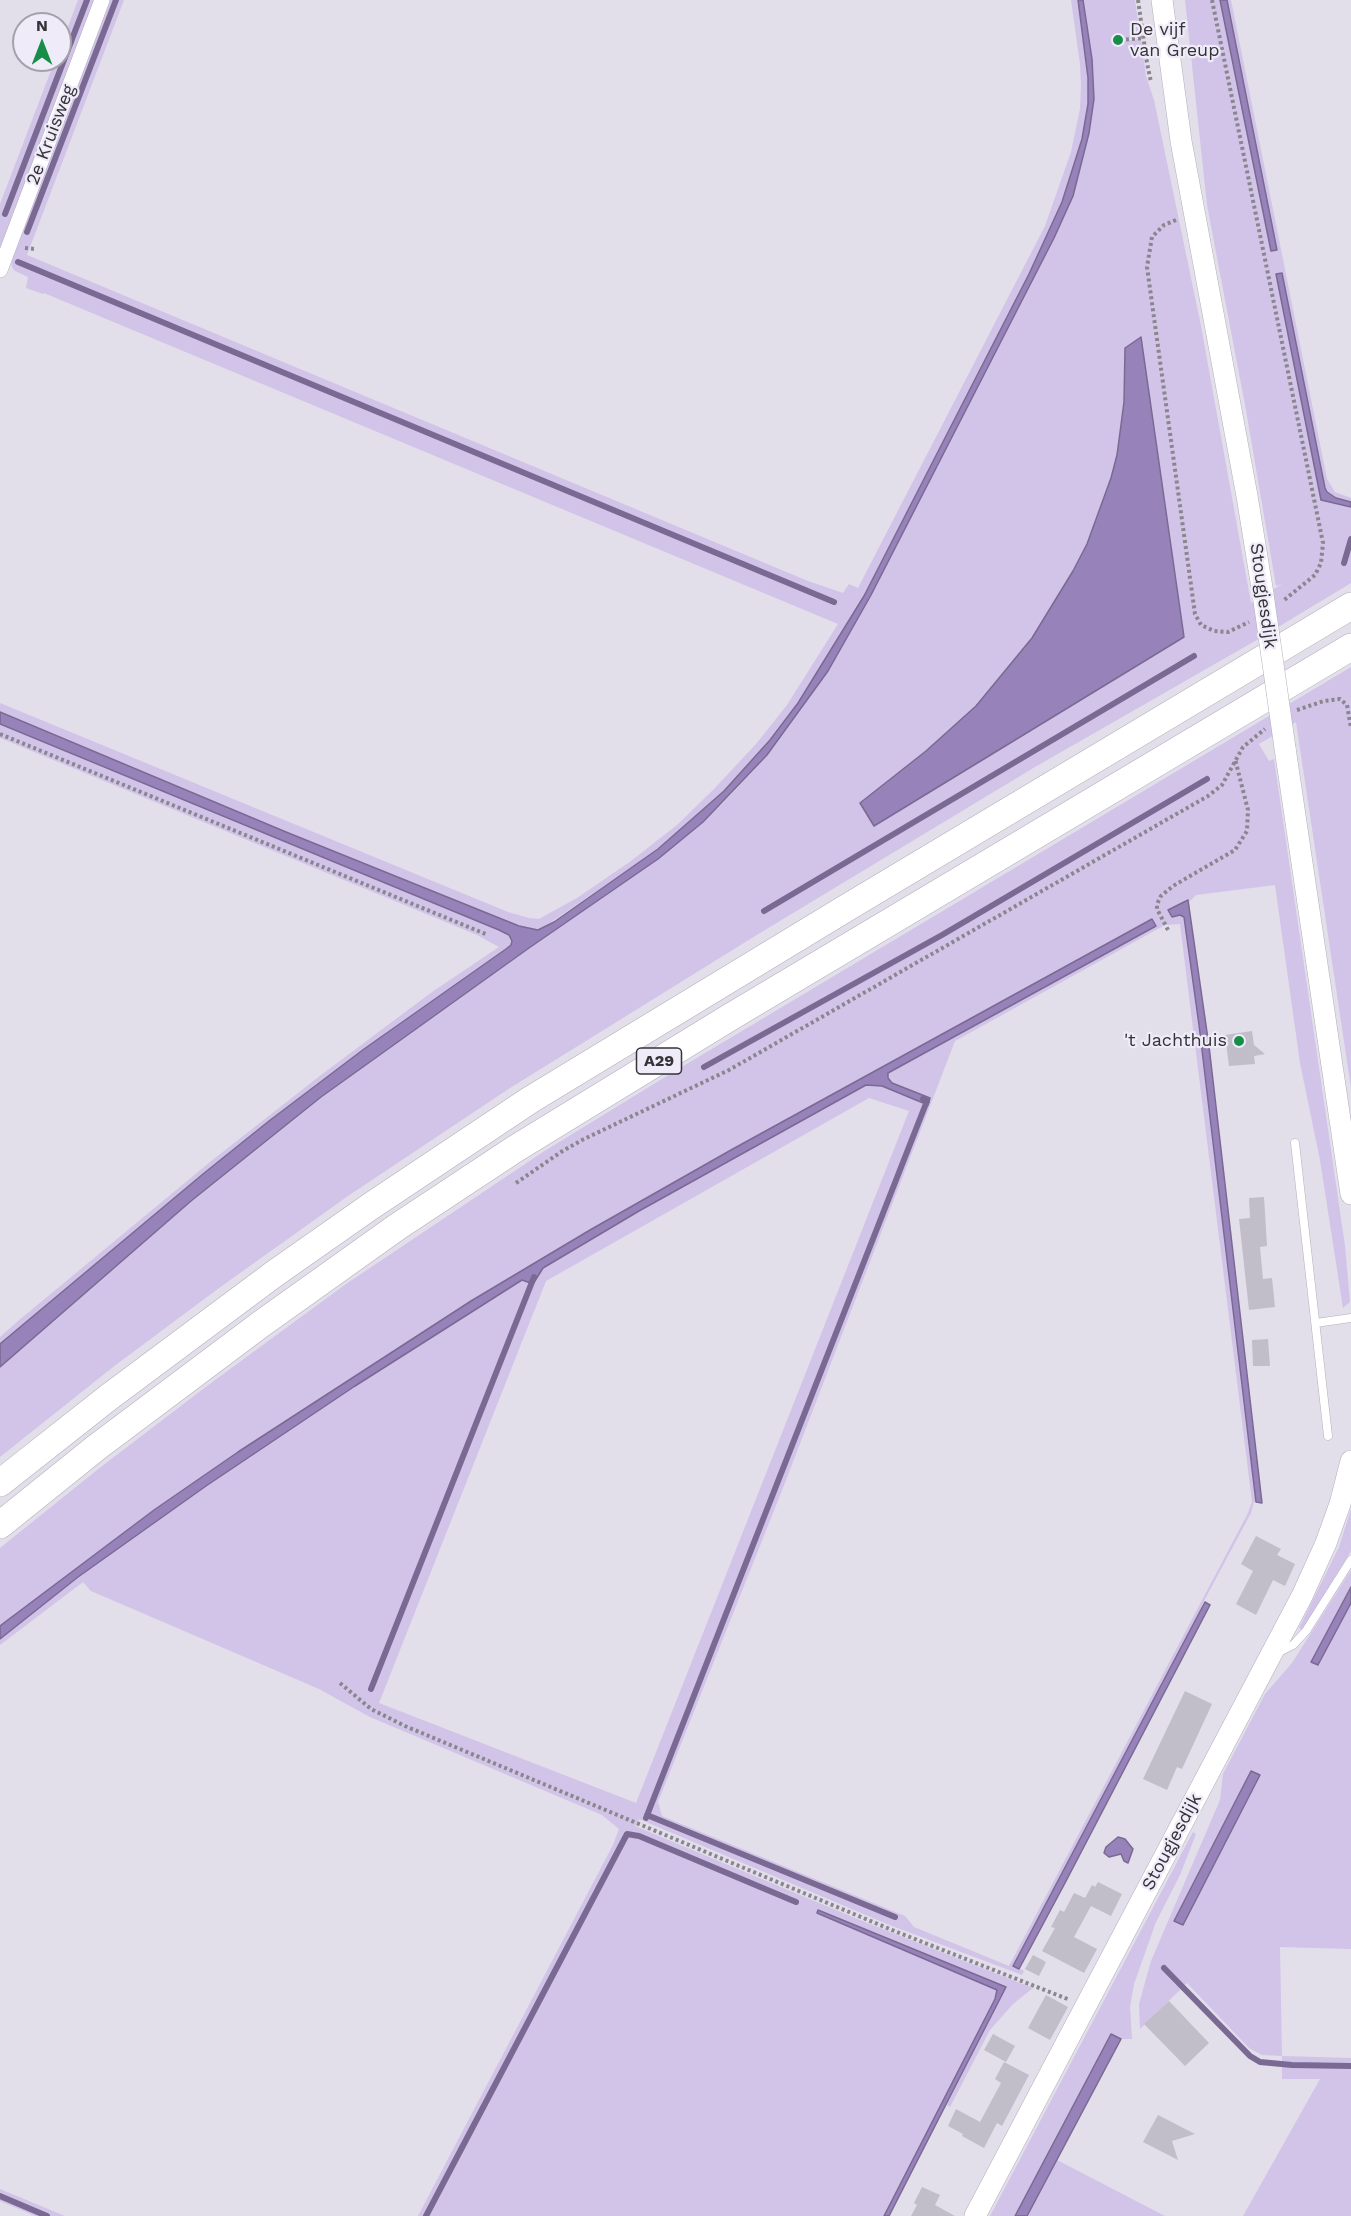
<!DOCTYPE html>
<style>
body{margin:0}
#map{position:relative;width:1351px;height:2216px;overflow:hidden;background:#e2deea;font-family:"Work Sans",sans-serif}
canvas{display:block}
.north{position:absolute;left:12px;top:12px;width:60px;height:60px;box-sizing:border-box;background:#efebf8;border:2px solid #a5a1ab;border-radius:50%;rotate:0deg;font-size:16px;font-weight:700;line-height:24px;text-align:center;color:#353338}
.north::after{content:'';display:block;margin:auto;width:21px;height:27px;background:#168d48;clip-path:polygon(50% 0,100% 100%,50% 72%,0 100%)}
</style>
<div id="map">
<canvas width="1351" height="2216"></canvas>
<div class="north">N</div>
</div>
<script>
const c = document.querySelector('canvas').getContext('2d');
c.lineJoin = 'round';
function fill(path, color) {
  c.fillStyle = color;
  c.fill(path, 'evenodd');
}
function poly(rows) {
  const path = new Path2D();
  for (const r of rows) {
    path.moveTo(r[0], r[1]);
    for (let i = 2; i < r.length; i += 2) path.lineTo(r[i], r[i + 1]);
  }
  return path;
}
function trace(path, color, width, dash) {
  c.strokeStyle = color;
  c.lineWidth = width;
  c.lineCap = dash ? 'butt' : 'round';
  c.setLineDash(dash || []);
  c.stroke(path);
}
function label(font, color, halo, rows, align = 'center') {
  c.font = font + ' "Work Sans",sans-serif';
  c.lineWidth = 4.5;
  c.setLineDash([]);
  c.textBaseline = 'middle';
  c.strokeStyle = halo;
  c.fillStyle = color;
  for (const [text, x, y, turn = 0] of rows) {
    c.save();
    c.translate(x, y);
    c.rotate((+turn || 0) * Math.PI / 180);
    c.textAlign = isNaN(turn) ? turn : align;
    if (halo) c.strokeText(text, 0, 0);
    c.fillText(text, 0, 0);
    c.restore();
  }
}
const green = poly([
 [78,0,98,0,0,258,0,204,55,60,60,60,60,48],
 [107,0,124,0,27,255,808,581,843,593,849,584,858,588,1045,226,1071,152,1080,109,1081,86,1080,64,1071,0,1078,0,1088,79,1088,104,1082,139,1062,202,1029,274,864,596,798,703,770,740,724,791,658,849,541,929,531,930,519,926,286,832,0,712,0,703,508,912,529,918,539,919,577,898,631,861,677,825,714,789,756,744,787,705,838,624,44,293,43,294,26,288,28,277,15,271,12,267,11,257],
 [1083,0,1135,0,1140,36,1124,38,1123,35,1112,36,1113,45,1124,45,1124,41,1141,39,1146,76,1154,100,1201,326,1251,603,1282,584,1276,586,1246,410,1207,205,1185,0,1220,0,1271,251,1277,250,1227,0,1231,0,1327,479,1335,492,1351,498,1351,502,1336,498,1327,492,1325,488,1282,273,1276,274,1321,500,1351,507,1351,583,1255,641,1035,767,760,933,510,1088,348,1196,219,1288,113,1367,0,1457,0,1367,191,1201,321,1097,529,948,658,859,682,839,722,804,768,755,785,732,828,671,871,595,1054,238,1073,196,1083,157,1094,99,1092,59],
 [1125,348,1184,637,874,826,860,803,926,751,976,706,1032,638,1073,571,1087,544,1111,478,1117,455,1124,402],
 [1351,667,1351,1088,1296,722,1259,744,1269,761,1274,759,1345,1246,1350,1302,1343,1308,1320,1160,1300,1063,1275,885,1196,895,1190,901,1168,911,1172,917,1180,915,1184,917,1199,1025,1256,1502,1254,1502,1251,1513,1205,1599,1188,1636,1014,1966,1024,1971,1022,1975,887,1924,639,1819,635,1826,860,1920,1033,1988,1013,2004,990,2030,950,2107,947,2105,1006,1987,818,1911,818,1913,997,1990,995,1999,884,2216,418,2216,613,1845,619,1829,602,1815,370,1717,319,1689,91,1591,83,1582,0,1645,0,1639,78,1577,206,1486,355,1386,523,1280,533,1283,543,1268,639,1211,866,1085,882,1086,928,1104,930,1098,892,1083,888,1078,888,1073,1156,925,903,1055,590,1230,471,1301,238,1452,154,1510,0,1626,0,1548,97,1470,207,1386,346,1284,543,1152,675,1071],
 [1180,924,1252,1502,1247,1515,1009,1966,914,1927,905,1916,662,1816,658,1802,781,1493,955,1041,1165,925],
 [869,1098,909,1111,636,1803,379,1703,546,1281],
 [0,724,499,930,509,935,512,940,511,945,506,949,364,1049,269,1121,0,1344,0,1337,18,1321,210,1162,321,1075,432,992,499,947,477,935,0,738],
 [1351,1509,1351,1551,1302,1630,1299,1628,1339,1547],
 [1351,1570,1351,1587,1311,1662,1319,1665,1351,1603,1351,1949,1280,1947,1282,2056,1351,2058,1351,2216,1243,2216,1320,2079,1282,2079,1282,2056,1262,2055,1249,2048,1187,1983,1140,2029,1139,2004,1151,1961,1220,1800,1223,1774,1265,1694,1292,1663],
 [1251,1771,1260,1776,1183,1925,1174,1920],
 [1193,1832,1196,1834,1180,1875,1156,1922,1134,1984,1130,2007,1132,2039,1121,2039,1111,2035,1015,2216,990,2216],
 [1057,2160,1165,2216,1027,2216],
 [0,2189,65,2216,35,2216,0,2201]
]);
const water = poly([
 [1078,0,1083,0,1092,59,1094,99,1089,133,1073,196,1054,238,871,595,828,671,767,755,703,822,658,859,529,948,321,1097,191,1201,0,1367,0,1344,203,1174,269,1121,364,1049,506,949,511,945,512,941,509,935,499,930,0,724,0,712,286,832,519,926,538,930,554,922,658,849,724,791,770,740,798,703,864,596,1029,274,1062,202,1082,139,1088,104,1088,78,1078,0],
 [1220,0,1227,0,1277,250,1271,251,1220,0],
 [1282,273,1325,488,1327,492,1336,498,1351,502,1351,507,1321,500,1276,274,1282,273],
 [1141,337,1184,637,874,826,860,803,926,751,976,706,1032,638,1073,571,1087,544,1111,478,1117,455,1124,402,1125,348,1141,337],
 [1188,900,1209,1046,1262,1503,1256,1502,1199,1025,1184,917,1180,915,1172,917,1168,910,1188,900],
 [1152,919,1156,926,888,1073,888,1078,892,1083,930,1098,928,1105,882,1086,866,1085,639,1211,543,1268,533,1284,522,1280,355,1386,206,1486,78,1577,0,1639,0,1626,154,1510,238,1452,471,1301,590,1230,731,1150,1152,919],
 [1351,1587,1351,1603,1318,1665,1311,1662,1351,1587],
 [1205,1602,1210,1605,1065,1883,1019,1969,1013,1966,1205,1602],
 [1251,1771,1260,1775,1183,1925,1174,1921,1251,1771],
 [1118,1837,1125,1839,1133,1849,1128,1863,1124,1861,1121,1854,1109,1857,1104,1853,1106,1847,1118,1837],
 [818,1910,1006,1987,889,2216,884,2216,995,1999,997,1990,817,1913,818,1910],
 [1111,2034,1121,2039,1027,2216,1015,2216,1111,2034]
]);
const stream = poly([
 [5,214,87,0],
 [27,232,116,0],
 [18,262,834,602],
 [1344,563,1351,539],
 [764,911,1194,656],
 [704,1067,942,935,1207,779],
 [371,1689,534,1277],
 [647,1815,895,1917],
 [646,1818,927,1101,923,1099],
 [1164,1968,1250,2056,1260,2062,1292,2065,1351,2066],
 [0,2196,47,2216],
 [426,2216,627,1834,639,1836,796,1902]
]);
const building = poly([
 [1252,1031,1254,1045,1265,1054,1254,1056,1255,1064,1229,1066,1225,1035],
 [1264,1197,1267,1246,1260,1247,1263,1279,1272,1278,1275,1307,1249,1310,1239,1219,1250,1218,1249,1198],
 [1268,1339,1270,1366,1253,1366,1252,1340],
 [1256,1536,1281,1549,1277,1555,1295,1564,1285,1586,1273,1580,1256,1615,1236,1604,1253,1571,1241,1564],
 [1185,1691,1212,1704,1182,1769,1177,1767,1167,1790,1143,1779],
 [1098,1882,1122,1894,1111,1916,1091,1906,1074,1937,1097,1949,1084,1973,1042,1951,1055,1928,1051,1927,1060,1910,1064,1912,1074,1893,1085,1898,1092,1885,1095,1887],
 [1033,1955,1046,1962,1039,1976,1025,1969],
 [1046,1995,1068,2007,1050,2040,1028,2028],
 [1169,2001,1209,2043,1185,2066,1144,2024],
 [993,2034,1015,2046,1006,2062,984,2050],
 [1004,2062,1029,2075,1002,2126,997,2123,984,2148,962,2136,963,2134,948,2126,956,2109,980,2122,1001,2083,995,2079],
 [1158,2115,1195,2134,1172,2141,1178,2160,1143,2142],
 [922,2187,940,2195,935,2205,955,2216,911,2216,917,2205,914,2203]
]);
const path = poly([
 [1138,0,1147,63,1151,82],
 [1212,0,1323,543,1321,563,1315,575,1283,601],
 [1120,40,1143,38],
 [1176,220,1164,225,1152,237,1147,267,1195,614,1201,625,1214,631,1228,632,1249,622],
 [25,248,35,249],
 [1297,710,1324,701,1340,699,1347,705,1351,728],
 [0,734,488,935],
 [1168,930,1157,909,1157,904,1161,896,1173,886,1235,850,1247,831,1248,810,1235,759],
 [516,1183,561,1152,582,1140,729,1070,1208,796,1222,785,1243,747,1265,729],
 [340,1683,371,1709,405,1726,892,1930,1070,2000]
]);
const lane = poly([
 [1295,1143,1328,1436],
 [1316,1323,1351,1318],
 [1277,1653,1293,1645,1306,1631,1351,1560]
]);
const street = poly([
 [0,270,102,0]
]);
const secondary = poly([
 [1162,0,1181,141,1247,496,1263,594],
 [1285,748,1351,1194],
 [975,2216,1302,1596,1326,1543,1340,1504,1351,1461]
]);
const highway = poly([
 [0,1483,109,1397,274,1274,371,1206,530,1100,848,907,1351,606],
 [0,1525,97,1447,261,1324,397,1227,515,1149,732,1016,1351,647]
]);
const secondaryBridge = poly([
 [1263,594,1285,748]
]);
const markers = [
 [1118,40,6,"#168d48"],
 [1239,1041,6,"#168d48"]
];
const shields = [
 [659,1061,45]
];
const shieldNames = [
 ["A29",659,1061]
];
const poiNames = [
 ["De vijf",1130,30],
 ["van Greup",1130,51],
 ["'t Jachthuis",1227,1041,"right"]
];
const streetNames = [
 ["2e Kruisweg",51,135,-69],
 ["Stougjesdijk",1263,596,82],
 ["Stougjesdijk",1172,1842,-62]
];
fill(green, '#d1c4e8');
fill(water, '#9782ba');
trace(water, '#7a6a93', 1.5);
trace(stream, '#7a6a93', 6);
fill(building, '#c1bdc9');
trace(lane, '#b3afbb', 9);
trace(street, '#b3afbb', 16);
trace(secondary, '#b3afbb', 22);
trace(highway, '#b3afbb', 28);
trace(path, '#89868e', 4, [3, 3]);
trace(lane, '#fff', 8);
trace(street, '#fff', 15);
trace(secondary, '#fff', 21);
trace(highway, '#fff', 27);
trace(secondaryBridge, '#b3afbb', 22, []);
trace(secondaryBridge, '#fff', 21);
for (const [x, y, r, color] of markers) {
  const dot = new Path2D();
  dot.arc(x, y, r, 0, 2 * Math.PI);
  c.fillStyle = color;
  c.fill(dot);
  trace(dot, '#efebf8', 2);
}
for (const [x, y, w] of shields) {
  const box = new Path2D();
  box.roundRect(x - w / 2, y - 13, w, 26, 4.5);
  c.fillStyle = '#efebf8';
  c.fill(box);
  trace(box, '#353338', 1.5);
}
label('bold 16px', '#353338', null, shieldNames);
label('18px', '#353338', '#efebf8', poiNames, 'left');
label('18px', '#353338', '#efebf8', streetNames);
</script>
